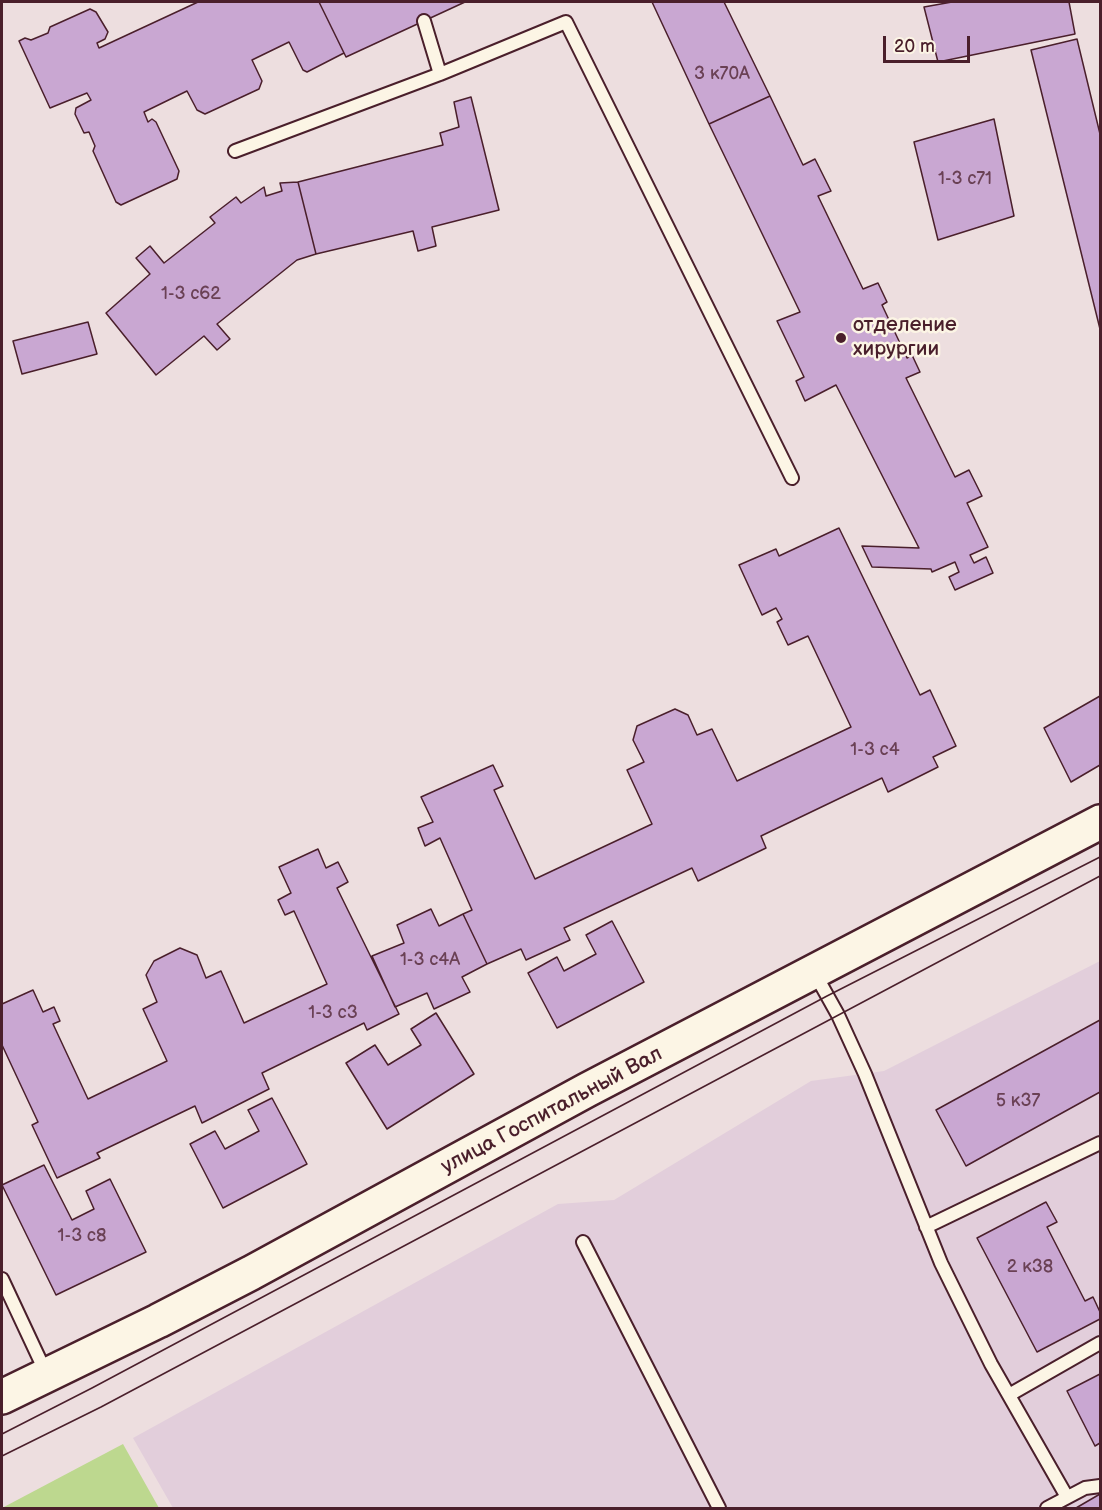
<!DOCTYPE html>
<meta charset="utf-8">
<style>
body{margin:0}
#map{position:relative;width:1102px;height:1510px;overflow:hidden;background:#eddedf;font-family:"Balsamiq Sans",sans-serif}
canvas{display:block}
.frame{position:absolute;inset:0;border:3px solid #4a1f2b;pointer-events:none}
.scale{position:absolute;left:883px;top:36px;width:87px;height:27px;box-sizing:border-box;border:3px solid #4a1f2b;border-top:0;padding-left:8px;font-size:18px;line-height:21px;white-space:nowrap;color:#4a1f2b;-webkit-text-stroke:4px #fcf5e5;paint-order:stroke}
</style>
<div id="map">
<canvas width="1102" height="1510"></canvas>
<div class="frame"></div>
<div class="scale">20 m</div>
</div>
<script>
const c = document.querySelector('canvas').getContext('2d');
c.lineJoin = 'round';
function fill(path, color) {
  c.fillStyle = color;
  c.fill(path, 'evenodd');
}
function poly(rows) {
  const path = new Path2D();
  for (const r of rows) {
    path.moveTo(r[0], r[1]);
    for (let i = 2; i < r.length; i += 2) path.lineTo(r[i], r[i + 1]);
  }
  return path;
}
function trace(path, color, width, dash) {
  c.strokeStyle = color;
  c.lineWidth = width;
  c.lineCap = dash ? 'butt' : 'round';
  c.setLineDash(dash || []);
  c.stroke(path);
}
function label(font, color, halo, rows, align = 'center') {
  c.font = font + ' "Balsamiq Sans",sans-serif';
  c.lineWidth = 5;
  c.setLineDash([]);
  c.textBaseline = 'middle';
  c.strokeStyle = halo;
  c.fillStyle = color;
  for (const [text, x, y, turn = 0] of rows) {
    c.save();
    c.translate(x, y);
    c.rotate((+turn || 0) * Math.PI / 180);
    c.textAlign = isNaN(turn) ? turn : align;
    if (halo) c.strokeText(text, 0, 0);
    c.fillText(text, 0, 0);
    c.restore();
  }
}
const built = poly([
 [1100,961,1100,1508,173,1508,133,1438,558,1204,614,1200,811,1081,884,1071]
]);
const green = poly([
 [123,1444,159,1508,2,1508]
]);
const building = poly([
 [198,2,319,2,344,53,307,72,303,70,289,42,252,60,262,81,259,89,205,114,197,110,187,91,144,112,148,122,152,119,156,122,179,171,177,179,121,205,116,202,93,151,95,146,89,132,84,133,75,114,76,108,91,100,87,93,50,108,19,41,25,38,31,40,48,33,50,27,90,9,96,12,108,32,105,39,97,43,99,48,198,2],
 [319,2,465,2,346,57,319,2],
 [652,2,724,2,770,96,709,124,652,2],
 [952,2,1069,2,1075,34,938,62,924,7,952,2],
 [1077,39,1100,134,1100,329,1031,50,1077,39],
 [770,96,803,165,815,159,831,191,818,196,863,289,878,283,887,302,882,305,907,358,912,355,920,372,906,378,955,477,969,470,982,496,967,503,988,547,970,555,974,563,986,557,993,573,955,590,949,577,959,572,955,562,932,572,931,569,872,567,862,546,919,548,836,385,805,401,796,381,804,377,777,321,800,312,709,124,770,96],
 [471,97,499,210,432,227,436,246,418,251,413,231,316,254,298,182,443,145,440,133,459,127,454,102,471,97],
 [994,119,1014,216,938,240,914,142,994,119],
 [298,182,316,254,297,260,217,324,230,339,217,350,204,336,156,375,106,313,150,274,136,258,150,246,164,263,215,223,210,217,236,197,241,203,264,187,266,196,282,191,280,183,298,182],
 [88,322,97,354,22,374,13,341,88,322],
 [839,528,920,695,930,690,956,746,933,757,938,767,888,792,882,778,761,836,766,848,698,881,692,868,564,928,570,940,526,960,521,949,487,964,463,914,472,910,440,838,425,846,418,828,433,822,421,797,493,765,503,786,494,790,535,879,652,824,627,770,644,762,633,740,637,726,675,709,688,715,697,735,712,729,737,781,851,727,808,636,788,645,777,622,782,619,776,608,762,615,739,565,776,549,779,556,839,528],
 [1100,696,1100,765,1071,782,1044,728,1100,696],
 [318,849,326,868,338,862,348,882,337,888,399,1014,367,1030,364,1023,262,1073,269,1089,202,1123,195,1106,97,1153,100,1158,57,1178,32,1125,38,1122,2,1045,2,1004,33,990,43,1012,54,1007,60,1021,53,1024,88,1099,167,1061,143,1009,157,1002,146,975,154,961,180,948,197,955,206,978,221,971,244,1023,327,984,294,911,285,915,278,900,291,893,279,867,318,849],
 [431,909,439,926,463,914,487,964,462,977,470,992,434,1009,427,993,395,1007,372,956,404,943,397,925,431,909],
 [612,921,644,982,557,1028,528,973,557,957,564,971,596,954,586,935,612,921],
 [436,1013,474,1074,387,1129,346,1063,375,1045,388,1065,421,1045,411,1029,436,1013],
 [1100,1020,1100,1092,966,1166,936,1110,1100,1020],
 [272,1098,307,1164,223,1208,190,1144,215,1131,225,1149,259,1131,248,1110,272,1098],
 [44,1165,72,1220,94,1209,86,1191,110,1179,146,1252,56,1295,2,1185,44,1165],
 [1046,1202,1057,1222,1047,1227,1085,1301,1093,1297,1100,1312,1100,1319,1037,1352,977,1238,1046,1202],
 [1100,1374,1100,1443,1095,1446,1067,1391,1100,1374],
 [1100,1494,1100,1508,1076,1508,1100,1494]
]);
const service = poly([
 [424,21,440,74],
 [235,151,440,74,566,22,792,478],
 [814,972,838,1015,865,1074,941,1263,991,1364,1067,1497],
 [926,1227,1100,1143],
 [583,1242,719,1508],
 [2,1279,46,1373],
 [1009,1395,1100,1343],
 [1047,1508,1085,1488,1100,1486]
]);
const secondary = poly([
 [2,1397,158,1321,251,1273,587,1090,1100,822]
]);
const tram = poly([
 [2,1434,92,1388,827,996,1100,857],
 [2,1456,101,1407,1100,876]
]);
const markers = [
 [841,338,6,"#4a1f2b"]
];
const numberNames = [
 ["3 к70А",722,74],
 ["1-3 с71",965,179],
 ["1-3 с62",191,294],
 ["1-3 с4",875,750],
 ["1-3 с4А",430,960],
 ["1-3 с3",333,1013],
 ["5 к37",1018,1101],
 ["1-3 с8",82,1236],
 ["2 к38",1030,1267]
];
const poiNames = [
 ["отделение",853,326],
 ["хирургии",853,350]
];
const streetNames = [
 ["улица Госпитальный Вал",552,1111,-28]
];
fill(built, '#e2cedb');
fill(green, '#bdd88f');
fill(building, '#c9a7d2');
trace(building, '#4a1f2b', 1.5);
trace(service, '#4a1f2b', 16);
trace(secondary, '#4a1f2b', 38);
trace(service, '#fcf5e5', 12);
trace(secondary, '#fcf5e5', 33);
trace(tram, '#4a1f2b', 1.5);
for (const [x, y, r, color] of markers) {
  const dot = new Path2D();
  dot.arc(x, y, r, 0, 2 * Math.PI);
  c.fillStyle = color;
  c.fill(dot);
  trace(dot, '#fcf5e5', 2);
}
label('18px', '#6a4155', null, numberNames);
label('21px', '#4a1f2b', '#fcf5e5', poiNames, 'left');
label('21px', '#4a1f2b', '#fcf5e5', streetNames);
</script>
